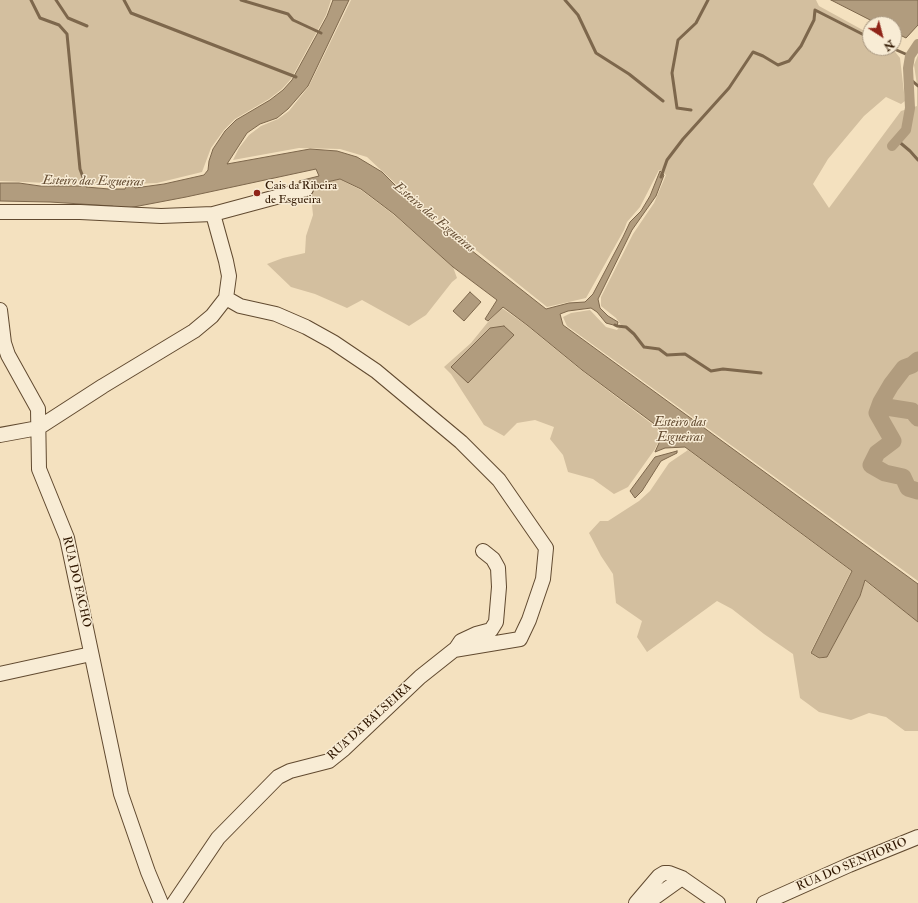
<!DOCTYPE html>
<style>
body{margin:0}
#map{position:relative;width:918px;height:903px;overflow:hidden;background:#f4e1bf;font-family:"IM FELL Double Pica",serif}
canvas{display:block}
.north{position:absolute;left:862px;top:16px;width:40px;height:40px;box-sizing:border-box;background:#f8ecd5;border:1px solid #a89780;border-radius:50%;rotate:144deg;font-size:11px;font-weight:700;line-height:16px;text-align:center;color:#301700}
.north::after{content:'';display:block;margin:auto;width:14px;height:18px;background:#8f2418;clip-path:polygon(50% 0,100% 100%,50% 72%,0 100%)}
</style>
<div id="map">
<canvas width="918" height="903"></canvas>
<div class="north">N</div>
</div>
<script>
const c = document.querySelector('canvas').getContext('2d');
c.lineJoin = 'round';
function fill(path, color) {
  c.fillStyle = color;
  c.fill(path, 'evenodd');
}
function poly(rows) {
  const path = new Path2D();
  for (const r of rows) {
    path.moveTo(r[0], r[1]);
    for (let i = 2; i < r.length; i += 2) path.lineTo(r[i], r[i + 1]);
  }
  return path;
}
function trace(path, color, width, dash) {
  c.strokeStyle = color;
  c.lineWidth = width;
  c.lineCap = dash ? 'butt' : 'round';
  c.setLineDash(dash || []);
  c.stroke(path);
}
function label(font, color, halo, rows, align = 'center') {
  c.font = font + ' "IM FELL Double Pica",serif';
  c.lineWidth = 3;
  c.setLineDash([]);
  c.textBaseline = 'middle';
  c.strokeStyle = halo;
  c.fillStyle = color;
  for (const [text, x, y, turn = 0] of rows) {
    c.save();
    c.translate(x, y);
    c.rotate((+turn || 0) * Math.PI / 180);
    c.textAlign = isNaN(turn) ? turn : align;
    if (halo) c.strokeText(text, 0, 0);
    c.fillText(text, 0, 0);
    c.restore();
  }
}
const green = poly([
 [0,0,331,0,326,15,291,79,282,89,269,99,235,119,224,130,211,148,202,172,157,183,135,184,131,178,119,186,88,184,84,177,77,183,73,184,0,181],
 [351,0,816,0,819,6,870,34,870,48,892,48,900,58,905,101,901,104,886,97,864,116,828,159,813,184,829,208,901,111,917,106,917,85,914,65,918,55,918,581,567,326,563,317,571,313,590,310,606,327,617,330,621,325,616,318,601,306,601,297,633,234,654,203,666,175,659,170,640,207,627,222,624,230,586,298,547,307,411,198,367,157,340,149,299,148,233,160,239,148,249,135,261,126,278,119,289,111,309,86],
 [339,179,361,190,394,215,453,267,457,278,452,282,426,315,409,326,362,300,347,308,315,294,291,287,267,264,283,258,305,253,306,236,313,215,311,195,312,191,321,184],
 [502,308,526,325,581,370,656,427,662,434,655,449,628,487,614,494,593,479,568,472,563,455,550,439,554,427,535,420,517,423,504,436,484,425,451,374,444,367,471,343,488,322],
 [688,450,851,571,810,653,819,659,827,657,860,596,865,581,918,622,918,731,905,731,886,717,869,713,851,720,819,712,800,698,793,654,764,634,732,609,717,601,647,652,637,637,642,621,616,603,613,574,601,556,589,533,600,521,608,521,639,501,650,491,669,463]
]);
const water = poly([
 [333,0,349,0,308,86,288,109,277,118,260,124,247,133,227,164,310,149,337,151,357,157,382,172,420,210,546,309,569,303,585,302,593,294,623,237,630,222,641,211,650,196,660,171,664,175,656,196,632,230,598,299,600,308,608,316,618,322,617,326,606,323,597,312,591,308,568,311,560,314,563,325,918,584,918,622,865,580,860,596,827,657,819,658,811,653,852,571,685,447,665,448,655,452,663,434,657,426,582,370,527,325,503,307,488,321,485,319,497,300,453,267,394,214,361,189,340,179,301,188,299,181,319,176,316,169,186,197,123,209,112,206,50,202,0,201,0,183,19,183,40,186,81,186,84,180,86,187,109,189,125,189,130,180,135,188,164,184,204,175,208,170,209,161,213,149,225,131,236,120,270,100,283,90,292,80,327,16,333,0],
 [831,0,918,0,918,25,906,38,894,32,894,24,878,24,831,0],
 [470,292,481,302,464,321,453,311,470,292],
 [504,326,514,335,468,383,451,367,490,328,504,326],
 [677,451,677,453,661,461,642,491,635,498,630,491,655,457,677,451]
]);
const stream = poly([
 [31,0,40,18,59,25,67,34,80,169,84,180,84,184],
 [56,0,68,18,87,26],
 [124,0,131,13,296,77],
 [241,0,288,14,293,20,321,33],
 [565,0,578,15,596,53,629,74,663,101],
 [917,45,918,46],
 [892,48,910,56],
 [909,78,918,86],
 [691,110,677,108,672,73,678,40,696,23,708,0],
 [897,140,910,151,918,160],
 [661,177,667,160,683,139,729,88,753,52,763,56,778,65,789,61,801,46,814,20,815,10,870,38],
 [615,325,617,326,626,327,634,334,644,347,659,349,667,355,685,354,711,371,723,369,761,373]
]);
const canal = poly([
 [892,146,906,130,910,108,908,68,910,56,918,44]
]);
const river = poly([
 [918,360,912,365,904,368,891,385,881,402,877,413,893,441,877,453,871,465,885,473,903,477,908,488,918,491],
 [880,406,912,411,918,418]
]);
const minor = poly([
 [0,212,80,212,161,216,213,214,306,189],
 [0,310,4,343,8,355,38,409,39,469,67,538,121,794,148,872,161,903],
 [0,435,38,428,103,386,194,331,212,316,226,298,229,276,226,261,213,214],
 [455,650,461,641,476,634,491,630,496,622,499,587,498,568,493,559,483,551],
 [0,674,91,654],
 [174,903,218,838,278,777,290,771,329,761,344,749,420,677,454,650,520,639,529,620,543,579,546,548,499,480,461,442,376,371,333,342,306,327,276,314,240,306,226,298],
 [636,903,659,876,664,873,669,873,682,878,718,903],
 [647,903,682,878],
 [764,903,849,865,918,837]
]);
const markers = [
 [257,193,4,"#8f2418"]
];
const poiNames = [
 ["Cais da Ribeira",265,186],
 ["de Esgueira",265,200]
];
const streetNames = [
 ["RUA DO FACHO",76,582,77],
 ["RUA DA BALSEIRA",370,722,-42],
 ["RUA DO SENHORIO",852,865,-23]
];
const waterNames = [
 ["Esteiro das Esgueiras",93,182,1],
 ["Esteiro das Esgueiras",434,218,40],
 ["Esteiro das",680,423],
 ["Esgueiras",680,438]
];
fill(green, '#d3bf9f');
fill(water, '#b19c7e');
trace(water, '#7d674c', 1);
trace(stream, '#7d674c', 3);
trace(canal, '#b19c7e', 10);
trace(river, '#b19c7e', 17);
trace(minor, '#614a30', 16);
trace(minor, '#f8ecd5', 14);
for (const [x, y, r, color] of markers) {
  const dot = new Path2D();
  dot.arc(x, y, r, 0, 2 * Math.PI);
  c.fillStyle = color;
  c.fill(dot);
  trace(dot, '#f8ecd5', 1.5);
}
label('12px', '#301700', '#f8ecd5', poiNames, 'left');
label('12px', '#301700', '#f8ecd5', streetNames);
label('italic 13px', '#644c32', '#f8ecd5', waterNames);
</script>
